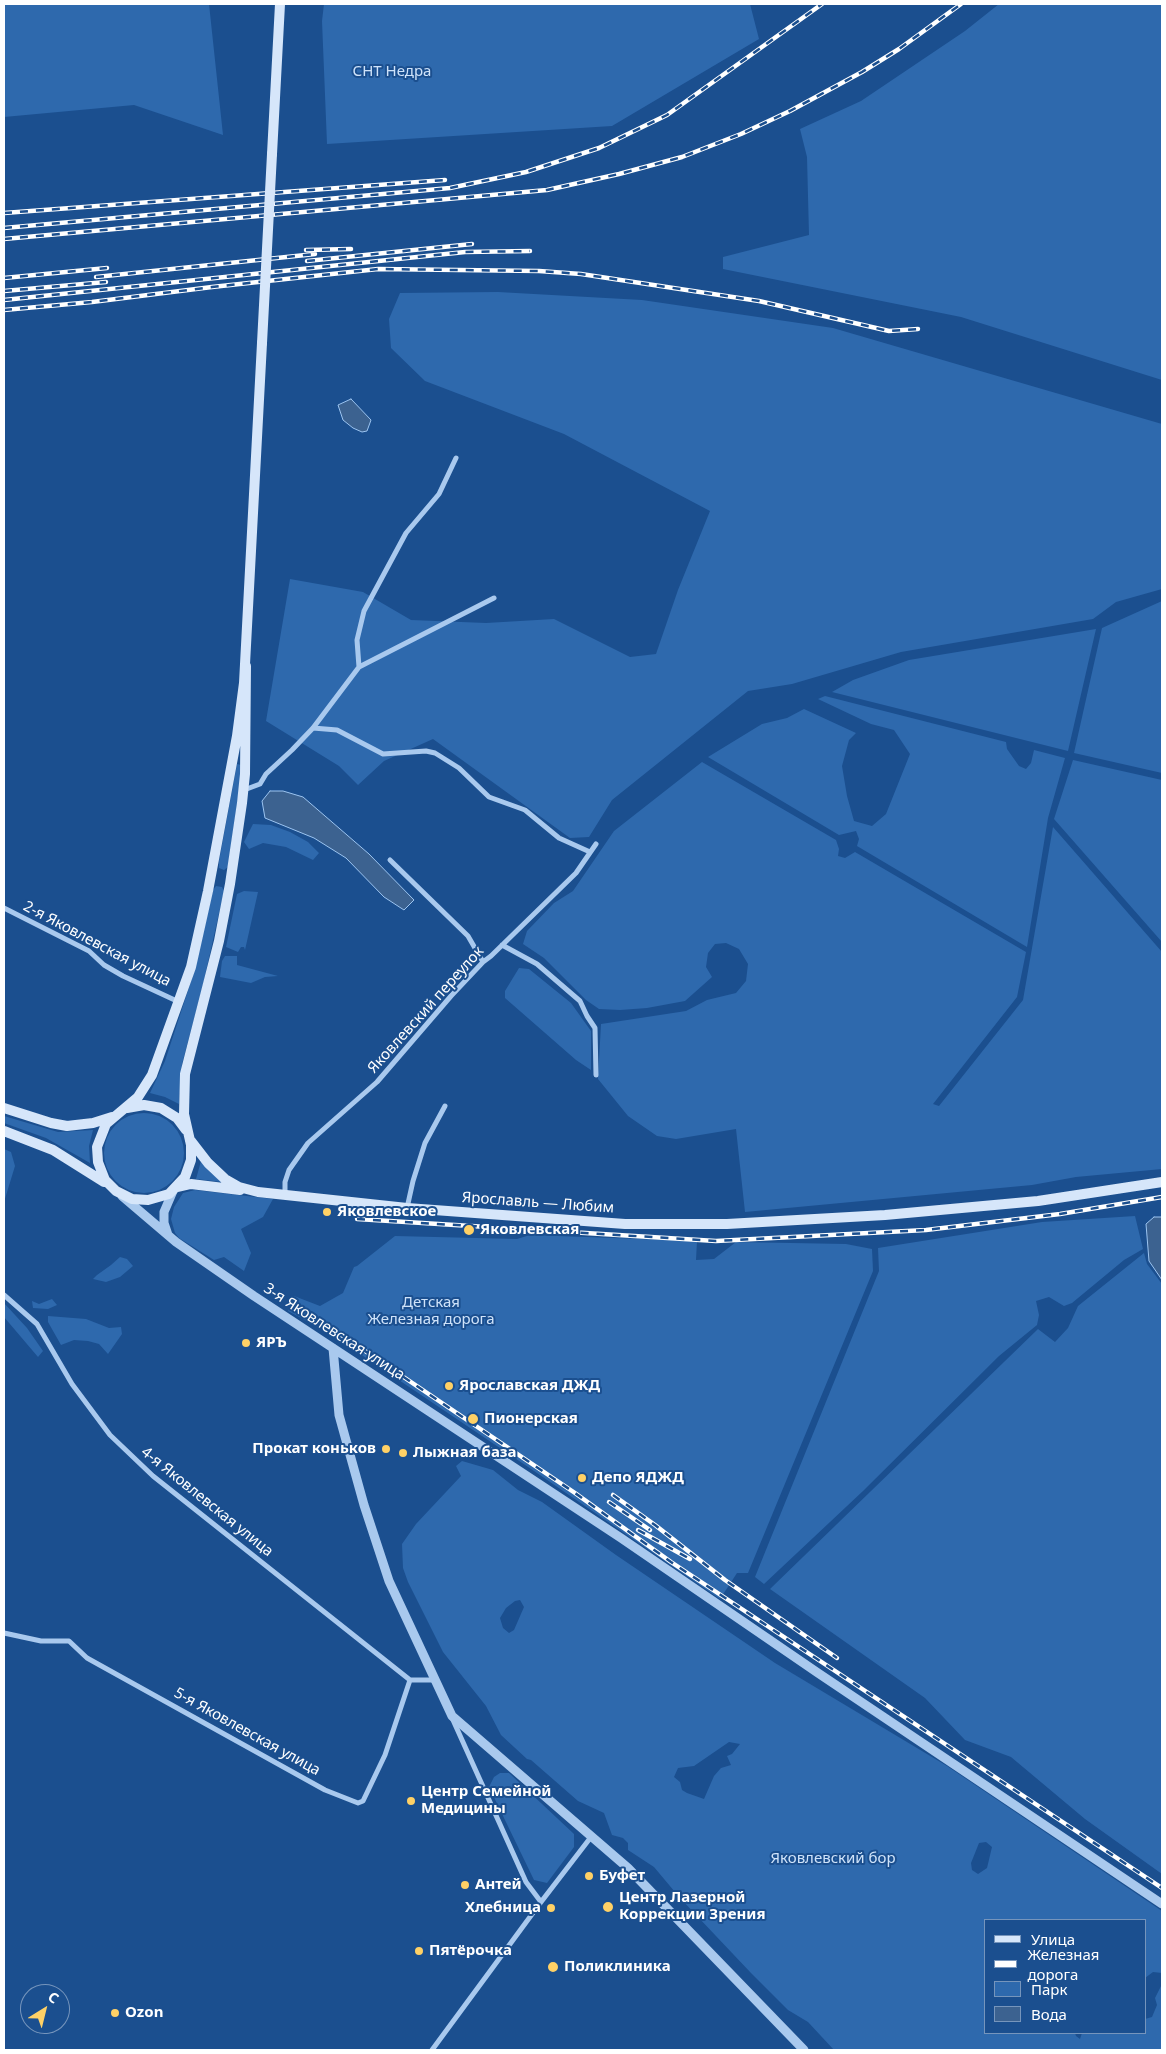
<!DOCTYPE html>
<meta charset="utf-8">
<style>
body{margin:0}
#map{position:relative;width:1166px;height:2054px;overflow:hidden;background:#1b4f8f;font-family:"Noto Sans",sans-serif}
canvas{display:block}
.frame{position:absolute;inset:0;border:5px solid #fff;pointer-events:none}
.legend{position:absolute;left:984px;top:1919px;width:162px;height:115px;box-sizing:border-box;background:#1b4f8f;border:1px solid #7695bc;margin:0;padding:6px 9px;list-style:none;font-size:15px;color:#fff}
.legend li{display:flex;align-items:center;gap:10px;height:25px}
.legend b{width:25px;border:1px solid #7695bc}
.north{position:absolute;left:20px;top:1984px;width:50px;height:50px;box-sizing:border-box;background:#1b4f8f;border:1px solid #7695bc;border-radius:50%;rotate:36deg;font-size:14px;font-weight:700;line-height:20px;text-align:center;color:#fff}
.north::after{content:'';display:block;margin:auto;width:18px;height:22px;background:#ffd166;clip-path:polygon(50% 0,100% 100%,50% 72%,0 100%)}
</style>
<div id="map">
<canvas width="1166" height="2054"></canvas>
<div class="frame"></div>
<ul class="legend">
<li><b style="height:6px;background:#d6e6fa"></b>Улица</li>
<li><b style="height:6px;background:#fff"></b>Железная дорога</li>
<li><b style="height:14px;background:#2e69ad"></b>Парк</li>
<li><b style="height:14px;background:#3c6290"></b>Вода</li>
</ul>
<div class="north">С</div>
</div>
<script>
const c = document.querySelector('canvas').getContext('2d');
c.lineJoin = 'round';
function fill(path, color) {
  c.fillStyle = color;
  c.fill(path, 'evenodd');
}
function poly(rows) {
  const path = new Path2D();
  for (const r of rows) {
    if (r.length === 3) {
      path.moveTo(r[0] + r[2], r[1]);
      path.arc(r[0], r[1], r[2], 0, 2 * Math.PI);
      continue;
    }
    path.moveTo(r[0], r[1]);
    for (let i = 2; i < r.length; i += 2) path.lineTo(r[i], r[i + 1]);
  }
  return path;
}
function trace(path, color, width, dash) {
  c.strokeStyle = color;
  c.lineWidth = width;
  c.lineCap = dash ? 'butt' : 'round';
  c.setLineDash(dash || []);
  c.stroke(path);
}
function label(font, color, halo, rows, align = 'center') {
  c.font = font + ' "Noto Sans",sans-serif';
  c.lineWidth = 4;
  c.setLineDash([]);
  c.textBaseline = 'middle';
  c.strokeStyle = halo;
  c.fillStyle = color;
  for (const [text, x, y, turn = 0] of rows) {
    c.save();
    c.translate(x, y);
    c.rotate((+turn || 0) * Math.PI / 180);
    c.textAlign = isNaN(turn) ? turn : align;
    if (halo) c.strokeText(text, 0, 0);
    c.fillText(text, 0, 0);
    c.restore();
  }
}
const green = poly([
 [4,4,209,4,223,135,134,105,4,117],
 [324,4,750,4,759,39,612,126,327,144,322,21],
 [999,4,1162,4,1162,380,961,317,723,269,723,257,809,235,807,157,800,129,861,101,965,31],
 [498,292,642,300,833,328,1162,424,1162,589,1116,602,1093,619,901,652,792,684,748,691,612,800,589,837,570,838,433,739,384,761,358,785,339,766,266,721,290,579,363,592,411,620,486,623,554,619,630,657,656,654,678,590,710,511,564,434,425,381,391,348,389,319,400,293],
 [1162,601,1162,773,1074,753,1102,628],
 [1096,629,1068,751,832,692,853,680,909,660],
 [825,696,1006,742,1007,749,1019,766,1026,769,1031,763,1034,750,1065,758,1048,818,1027,947,857,846,859,839,856,831,839,835,708,757,762,724,787,718,804,709,856,733,849,740,842,766,847,796,854,821,872,826,886,814,910,754,894,730,871,724,818,699],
 [1073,760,1162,780,1162,942,1054,819],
 [702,762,836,840,839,849,838,856,845,858,855,852,1026,952,1017,997,933,1104,939,1106,1023,1000,1053,827,1162,952,1162,1169,1076,1177,1032,1185,745,1212,736,1129,676,1139,657,1136,628,1116,598,1079,601,1024,686,1011,707,1000,736,993,746,981,748,964,739,949,726,943,715,944,708,953,706,967,712,977,685,1001,647,1008,620,1010,599,1009,586,1000,544,958,523,944,527,931,554,903,573,891,614,831],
 [237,764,241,765,240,782,228,867,224,870,219,868,219,861],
 [253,824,271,825,290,832,308,842,319,853,313,860,286,847,263,843,249,849,244,842],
 [216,886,222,887,224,891,202,989,182,1064,179,1104,165,1097,150,1093,165,1061,195,969,213,890],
 [244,891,258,892,245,950,244,947,241,947,238,952,226,947,237,894],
 [225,956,237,956,237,965,278,976,265,977,251,983,220,977,222,961],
 [519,968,529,969,571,1003,591,1031,591,1070,576,1060,505,998,505,991],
 [144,1153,40],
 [4,1116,58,1132,93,1130,89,1146,90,1163,46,1138,4,1123],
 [4,1149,11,1152,15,1166,4,1202],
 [201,1161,211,1173,222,1182,196,1179],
 [195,1190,273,1199,263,1217,241,1229,251,1253,244,1271,224,1257,214,1260,179,1238,175,1233,171,1219,174,1207,183,1193],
 [1135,1216,1143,1249,1124,1260,1072,1303,1064,1306,1049,1297,1036,1301,1039,1315,1037,1325,999,1356,863,1491,764,1584,755,1577,879,1271,878,1248,1042,1222],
 [530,1235,697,1241,696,1260,714,1259,736,1242,846,1244,872,1249,873,1271,748,1573,737,1573,720,1599,537,1473,329,1333,288,1311,294,1296,320,1306,343,1293,354,1267,357,1266,395,1236,517,1239],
 [1144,1253,1147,1264,1162,1284,1162,1874,1085,1819,1011,1757,965,1740,925,1698,770,1589,1038,1329,1055,1342,1068,1328,1078,1306],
 [120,1257,127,1259,133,1266,120,1277,106,1282,93,1279,97,1275,111,1265],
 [52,1299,57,1305,48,1309,33,1308,32,1301,39,1304],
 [4,1303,27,1328,43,1351,38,1357,4,1317],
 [48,1316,86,1319,109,1328,121,1327,122,1334,108,1354,99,1344,88,1341,74,1340,61,1345,48,1322],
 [462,1461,493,1470,518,1490,542,1502,616,1555,775,1663,947,1766,1162,1911,1162,1973,1153,1972,1145,1978,1145,1920,985,1920,985,2033,1075,2033,1076,2036,1080,2039,1082,2033,1145,2033,1145,2019,1152,2017,1157,2005,1155,1998,1162,1984,1162,2050,834,2050,808,2022,788,2010,751,1973,680,1898,654,1867,628,1850,628,1843,623,1838,612,1835,604,1813,578,1801,531,1760,527,1759,501,1735,486,1706,443,1652,408,1582,403,1568,402,1544,416,1524,461,1476,456,1466],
 [520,1600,524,1607,514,1630,509,1633,503,1628,500,1618,506,1608,515,1601],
 [729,1742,740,1744,732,1754,727,1756,731,1765,721,1768,714,1776,704,1799,687,1793,682,1790,680,1782,674,1777,678,1768,694,1766],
 [986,1842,992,1847,987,1868,978,1874,972,1870,971,1863,979,1843],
 [500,1773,509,1773,574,1834,574,1847,547,1883,534,1880,489,1787,494,1777]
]);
const water = poly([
 [351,399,371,420,367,431,362,432,353,428,343,420,338,405,351,399],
 [270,791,283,791,303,797,369,854,414,900,404,910,384,897,346,858,314,838,265,818,262,801,270,791],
 [1154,1217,1162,1217,1162,1280,1149,1261,1146,1224,1154,1217]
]);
const minor = poly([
 [359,667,494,598],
 [313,728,337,730,383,754,426,751,435,753,459,768,489,797,525,810,559,838,590,852],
 [244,790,260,784,266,774,292,750,313,728,359,667,357,640,364,611,406,533,439,494,456,458],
 [390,860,468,936,483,962],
 [4,908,89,951,104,965,123,976,179,1002],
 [502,945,537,964,580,1001,587,1016,595,1028,596,1075],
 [285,1196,285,1182,289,1170,308,1143,377,1082,451,996,483,962,491,956,576,873,596,844],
 [407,1208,413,1181,425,1143,445,1106],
 [4,1295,37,1324,72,1384,110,1435,153,1476,410,1680,435,1680],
 [4,1633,41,1641,69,1641,87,1658,325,1790,358,1803,363,1801,385,1755,410,1680],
 [453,1720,526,1882,541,1902],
 [432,2050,541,1902,591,1837]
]);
const tertiary = poly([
 [122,1196,176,1242,254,1296,621,1538,818,1673,1162,1904],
 [168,1235,164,1223,164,1212,173,1191],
 [333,1348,339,1415,364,1505,389,1581,452,1716,628,1868,804,2050]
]);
const secondary = poly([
 [272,154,280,4],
 [246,666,245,774,242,803,230,884,219,941,185,1074,184,1114,191,1145,191,1160,185,1177,169,1194,148,1200,132,1199,116,1191,105,1180,98,1162,97,1147,106,1124,138,1097,152,1075,191,967,208,891,237,736,244,683,262,343],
 [4,1108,51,1123,67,1126,93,1123,112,1117],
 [127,1108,144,1105,161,1108,177,1118,186,1130],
 [4,1131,53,1150,104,1182],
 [191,1141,208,1163,225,1179,239,1187,258,1192,407,1208,625,1224,727,1224,885,1215,1038,1201,1162,1182],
 [178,1187,191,1184,240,1190]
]);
const rail = poly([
 [4,213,445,180],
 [4,228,450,188,526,172,599,148,667,115,822,4],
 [4,239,547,190,619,174,682,157,741,134,790,111,862,72,899,49,961,4],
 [306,250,351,249],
 [307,261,472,244],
 [96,277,315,254],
 [4,278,107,268],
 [4,291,106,282],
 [4,300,465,252,530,251],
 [4,310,92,302,212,287,378,269,539,271,581,274,759,301,889,331,918,329],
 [357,1219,716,1241,926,1230,1060,1214,1162,1197],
 [337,1332,575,1493,671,1562,1162,1888],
 [613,1495,655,1525,725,1580,837,1658],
 [609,1502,650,1530],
 [638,1530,690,1559]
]);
const secondaryBridge = poly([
 [262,343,272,154]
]);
const markers = [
 [327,1212,5,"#ffd166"],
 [469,1230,6,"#ffd166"],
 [246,1343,5,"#ffd166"],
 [449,1386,5,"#ffd166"],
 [473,1419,6,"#ffd166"],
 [386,1449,5,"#ffd166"],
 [403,1453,5,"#ffd166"],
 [582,1478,5,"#ffd166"],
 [411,1801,5,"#ffd166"],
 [589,1876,5,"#ffd166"],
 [465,1885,5,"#ffd166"],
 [608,1907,6,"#ffd166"],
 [551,1908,5,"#ffd166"],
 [419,1951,5,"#ffd166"],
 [553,1967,6,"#ffd166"],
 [115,2013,5,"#ffd166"]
];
const parkNames = [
 ["СНТ Недра",392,72],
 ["Детская",431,1303],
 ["Железная дорога",431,1320],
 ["Яковлевский бор",833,1859]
];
const streetNames = [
 ["2-я Яковлевская улица",97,944,28],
 ["Яковлевский переулок",426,1010,-48],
 ["Ярославль — Любим",538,1203,4],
 ["3-я Яковлевская улица",334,1332,33],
 ["4-я Яковлевская улица",207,1502,39],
 ["5-я Яковлевская улица",247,1732,29]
];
const poiNames = [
 ["Яковлевское",337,1212],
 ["Яковлевская",480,1230],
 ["ЯРЪ",256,1343],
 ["Ярославская ДЖД",459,1386],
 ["Пионерская",484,1419],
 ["Прокат коньков",376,1449,"right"],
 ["Лыжная база",413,1453],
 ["Депо ЯДЖД",592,1478],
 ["Центр Семейной",421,1792],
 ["Медицины",421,1809],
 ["Буфет",599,1876],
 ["Антей",475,1885],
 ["Центр Лазерной",619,1898],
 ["Коррекции Зрения",619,1915],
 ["Хлебница",541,1908,"right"],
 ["Пятёрочка",429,1951],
 ["Поликлиника",564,1967],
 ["Ozon",125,2013]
];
fill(green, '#2e69ad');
fill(water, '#3c6290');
trace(water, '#9cc4f0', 1);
trace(minor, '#a9c9ee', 5);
trace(tertiary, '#a9c9ee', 9);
trace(secondary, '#d6e6fa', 10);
trace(rail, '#fff', 4.5);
trace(rail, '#1b4f8f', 2.5, [8]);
trace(secondaryBridge, '#d6e6fa', 10);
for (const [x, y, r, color] of markers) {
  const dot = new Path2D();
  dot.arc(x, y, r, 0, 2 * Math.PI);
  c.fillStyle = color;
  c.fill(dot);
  trace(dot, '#1b4f8f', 2);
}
label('15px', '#cfe3fa', '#1b4f8f', parkNames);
label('15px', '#fff', '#1b4f8f', streetNames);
label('bold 15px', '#fff', '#1b4f8f', poiNames, 'left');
</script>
